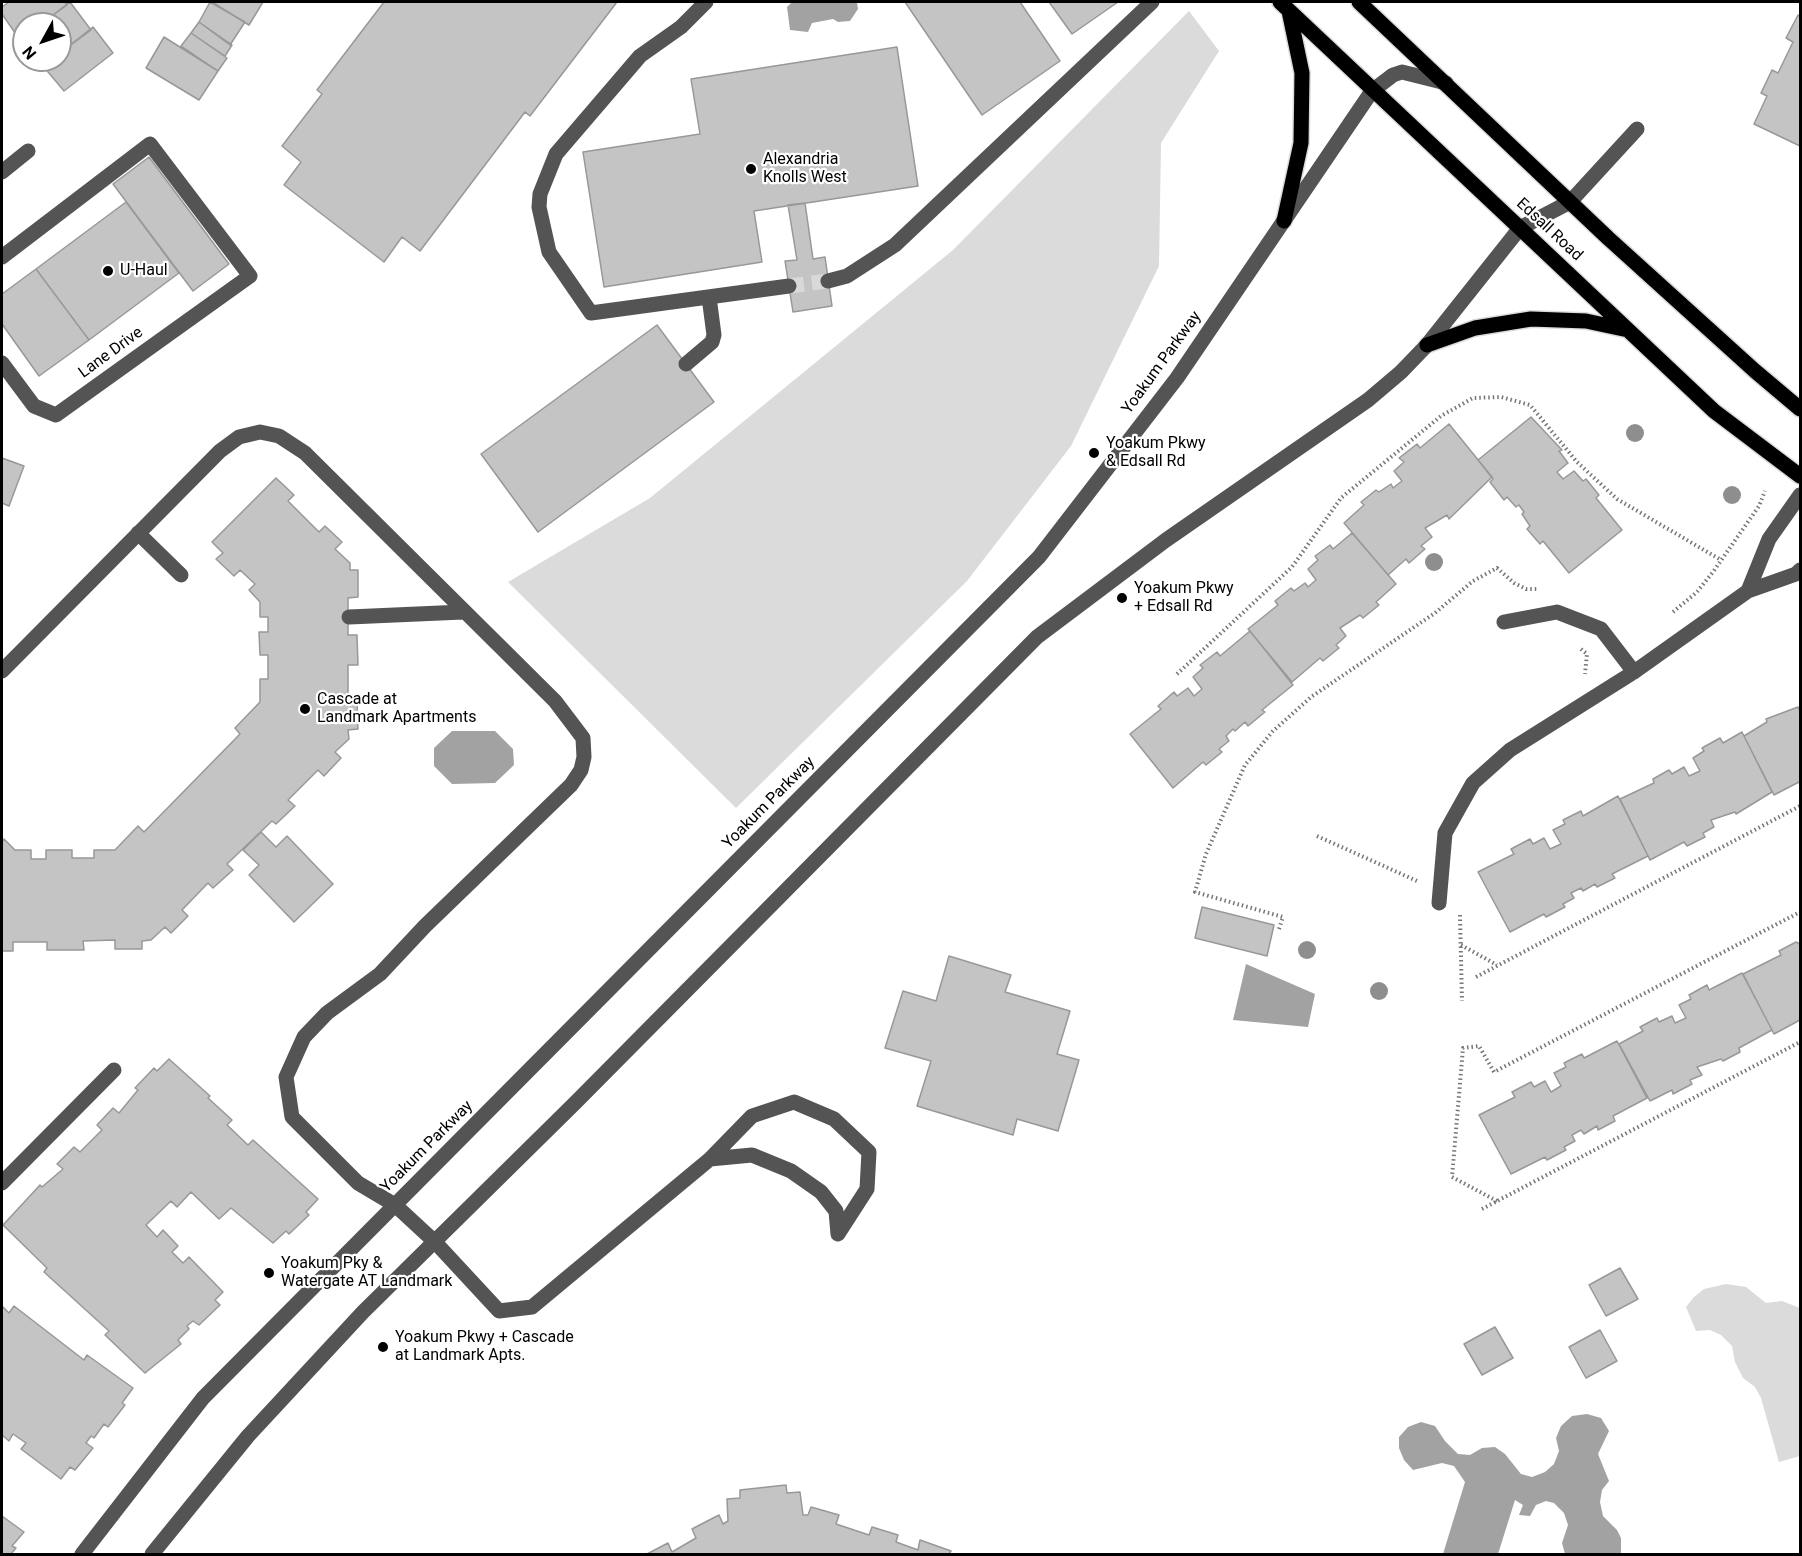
<!DOCTYPE html>
<style>
body{margin:0}
#map{position:relative;width:1802px;height:1556px;overflow:hidden;background:#fff;font-family:Roboto,sans-serif}
canvas{display:block}
.frame{position:absolute;inset:0;border:3px solid #000;pointer-events:none}
.north{position:absolute;left:12px;top:12px;width:60px;height:60px;box-sizing:border-box;background:#fff;border:2px solid #999;border-radius:50%;rotate:230deg;font-size:16px;font-weight:700;line-height:24px;text-align:center;color:#000}
.north::after{content:'';display:block;margin:auto;width:21px;height:27px;background:#000;clip-path:polygon(50% 0,100% 100%,50% 72%,0 100%)}
</style>
<div id="map">
<canvas width="1802" height="1556"></canvas>
<div class="frame"></div>
<div class="north">N</div>
</div>
<script>
const c = document.querySelector('canvas').getContext('2d');
c.lineJoin = 'round';
function fill(path, color) {
  c.fillStyle = color;
  c.fill(path, 'evenodd');
}
function poly(rows) {
  const path = new Path2D();
  for (const r of rows) {
    path.moveTo(r[0], r[1]);
    for (let i = 2; i < r.length; i += 2) path.lineTo(r[i], r[i + 1]);
  }
  return path;
}
function trace(path, color, width, dash) {
  c.strokeStyle = color;
  c.lineWidth = width;
  c.lineCap = dash ? 'butt' : 'round';
  c.setLineDash(dash || []);
  c.stroke(path);
}
function label(font, color, halo, rows, align = 'center') {
  c.font = font + ' Roboto,sans-serif';
  c.lineWidth = 4.5;
  c.setLineDash([]);
  c.textBaseline = 'middle';
  c.strokeStyle = halo;
  c.fillStyle = color;
  for (const [text, x, y, turn = 0] of rows) {
    c.save();
    c.translate(x, y);
    c.rotate((+turn || 0) * Math.PI / 180);
    c.textAlign = isNaN(turn) ? turn : align;
    if (halo) c.strokeText(text, 0, 0);
    c.fillText(text, 0, 0);
    c.restore();
  }
}
const green = poly([
 [1189,11,1219,51,1161,143,1159,266,1071,446,967,581,736,808,508,582,650,498,953,250],
 [1726,1284,1746,1287,1766,1303,1782,1301,1800,1308,1800,1456,1779,1462,1761,1398,1755,1387,1743,1378,1735,1362,1732,1346,1721,1335,1710,1330,1696,1331,1686,1307,1694,1297,1704,1289]
]);
const water = poly([
 [792,2,857,2,858,9,850,21,838,22,833,19,812,23,808,32,790,30,787,7],
 [452,731,495,731,513,749,514,765,495,783,452,784,434,766,434,748],
 [1246,964,1315,994,1308,1027,1233,1020],
 [1587,1414,1601,1418,1609,1431,1598,1454,1609,1481,1602,1490,1600,1502,1603,1516,1617,1530,1621,1538,1621,1554,1565,1554,1562,1543,1568,1525,1564,1513,1554,1503,1546,1501,1536,1505,1530,1516,1519,1515,1523,1505,1515,1500,1498,1554,1443,1554,1465,1482,1454,1466,1442,1463,1413,1470,1404,1460,1399,1448,1399,1437,1408,1427,1421,1422,1435,1426,1445,1441,1458,1454,1470,1455,1482,1448,1495,1447,1505,1454,1521,1474,1532,1477,1545,1472,1554,1464,1559,1451,1556,1438,1561,1426,1572,1416]
]);
const building = poly([
 [9,2,65,2,67,5,41,24,24,24,24,36,20,40,2,14,2,7,9,2],
 [70,2,91,30,60,53,60,24,41,24,70,2],
 [210,2,245,22,230,45,199,22,210,2],
 [212,2,263,2,249,25,212,2],
 [384,2,617,2,530,116,525,112,420,251,402,237,384,262,284,185,301,162,282,146,322,94,317,90,384,2],
 [905,2,1020,2,1060,61,982,115,905,2],
 [1049,2,1118,2,1072,34,1049,2],
 [1798,15,1800,17,1800,146,1754,124,1767,96,1761,93,1772,70,1778,73,1793,42,1786,38,1798,15],
 [199,22,232,45,225,56,191,33,199,22],
 [93,27,113,53,64,91,43,66,51,60,60,60,60,53,93,27],
 [191,33,227,58,218,71,181,46,191,33],
 [164,37,218,71,199,100,146,68,164,37],
 [897,47,918,186,754,211,762,262,604,287,583,152,700,134,691,79,897,47],
 [149,157,229,264,193,291,113,184,149,157],
 [126,202,179,273,89,340,36,269,126,202],
 [805,203,813,259,825,257,832,306,793,312,785,261,797,260,788,205,805,203],
 [36,269,89,340,39,376,2,324,2,294,36,269],
 [657,325,714,402,538,532,481,454,657,325],
 [1531,417,1562,450,1559,451,1568,463,1557,472,1563,479,1574,471,1583,481,1586,479,1599,495,1596,498,1622,530,1569,573,1543,541,1540,544,1527,529,1530,526,1522,514,1524,512,1519,505,1516,507,1507,497,1504,500,1490,482,1493,479,1478,460,1531,417],
 [1449,424,1492,477,1449,519,1447,515,1425,528,1432,537,1421,546,1425,549,1409,563,1406,559,1388,575,1344,523,1364,505,1361,502,1376,490,1379,492,1391,484,1393,488,1402,481,1394,471,1404,462,1399,458,1417,444,1420,448,1449,424],
 [2,458,24,466,9,506,2,503,2,458],
 [276,478,294,495,288,501,319,532,325,526,342,542,335,549,350,563,350,570,358,570,358,597,348,598,348,635,357,635,358,665,348,665,348,702,357,702,358,729,348,730,349,739,335,752,341,758,324,776,318,770,288,800,295,806,276,824,272,821,227,864,233,870,213,888,208,883,182,910,188,916,171,933,165,927,151,940,142,941,142,949,115,949,115,940,83,941,84,950,47,950,47,942,13,942,13,951,2,951,2,842,4,839,15,850,31,850,31,859,46,859,46,850,72,850,72,858,94,858,94,850,115,850,138,826,144,832,240,734,235,728,260,702,260,679,268,679,268,655,260,655,259,632,268,632,268,617,260,617,260,602,249,590,255,584,240,570,234,576,216,559,223,553,212,542,276,478],
 [1352,533,1396,584,1376,602,1379,605,1363,618,1360,615,1340,628,1346,636,1336,645,1339,648,1323,661,1320,658,1292,682,1248,629,1278,605,1275,601,1291,588,1294,591,1305,583,1308,587,1316,580,1308,569,1318,560,1315,556,1330,545,1333,549,1352,533],
 [1250,631,1293,685,1262,710,1265,712,1248,726,1245,722,1235,731,1233,729,1226,736,1229,741,1219,749,1222,752,1206,765,1203,762,1173,788,1130,734,1161,709,1158,706,1174,692,1177,696,1188,688,1194,696,1202,689,1193,677,1203,668,1200,665,1217,652,1220,656,1250,631],
 [1798,707,1800,711,1800,785,1799,782,1774,795,1744,736,1767,722,1766,719,1798,707],
 [1742,732,1772,792,1736,814,1735,812,1711,820,1714,827,1703,833,1705,837,1687,846,1684,842,1650,860,1620,799,1654,783,1653,779,1669,770,1672,774,1684,767,1689,776,1700,771,1693,758,1704,751,1702,748,1720,738,1723,743,1742,732],
 [1618,796,1648,856,1612,874,1615,878,1597,887,1595,884,1583,891,1581,888,1571,893,1574,898,1563,904,1565,907,1546,917,1544,914,1510,932,1478,872,1514,854,1511,849,1530,839,1533,844,1544,838,1550,849,1561,844,1553,830,1565,824,1563,820,1581,811,1583,816,1618,796],
 [261,832,276,847,287,836,333,884,294,922,249,875,259,865,243,850,261,832],
 [1202,907,1274,925,1267,956,1195,938,1202,907],
 [1796,942,1800,944,1800,1020,1774,1034,1743,974,1781,955,1779,951,1796,942],
 [949,956,1011,975,1005,992,1070,1011,1057,1054,1079,1060,1058,1131,1017,1119,1013,1135,917,1106,931,1061,885,1048,903,991,936,1001,949,956],
 [1742,973,1772,1030,1739,1048,1740,1052,1723,1061,1721,1059,1697,1067,1702,1075,1690,1080,1692,1084,1673,1094,1672,1090,1650,1101,1619,1044,1643,1031,1640,1027,1657,1018,1659,1022,1672,1016,1675,1023,1686,1018,1679,1005,1691,999,1689,995,1707,985,1709,990,1742,973],
 [1617,1041,1647,1098,1613,1116,1615,1121,1598,1130,1597,1126,1584,1134,1581,1130,1572,1135,1575,1141,1564,1147,1566,1150,1547,1160,1545,1157,1511,1174,1479,1115,1515,1097,1512,1092,1531,1082,1534,1087,1545,1081,1551,1092,1561,1086,1554,1073,1566,1067,1564,1063,1582,1054,1584,1058,1617,1041],
 [169,1059,210,1096,208,1098,232,1120,227,1125,248,1145,253,1140,318,1199,306,1212,309,1215,289,1234,286,1231,273,1243,231,1208,219,1219,191,1192,177,1207,171,1201,146,1225,157,1237,163,1230,178,1246,172,1252,183,1263,189,1257,223,1292,215,1300,220,1305,199,1325,193,1321,187,1326,189,1329,178,1340,181,1344,145,1373,105,1335,109,1331,44,1272,47,1268,3,1225,40,1185,42,1187,63,1169,57,1164,74,1147,80,1152,102,1130,97,1125,113,1108,119,1113,138,1090,135,1088,154,1068,157,1071,169,1059],
 [1620,1268,1638,1299,1606,1316,1589,1285,1620,1268],
 [2,1306,9,1313,14,1306,84,1360,87,1355,133,1388,122,1403,125,1405,108,1427,104,1424,94,1438,91,1436,86,1443,93,1448,75,1470,70,1467,61,1479,21,1449,26,1443,13,1434,9,1441,2,1435,2,1306],
 [1495,1327,1513,1358,1482,1375,1464,1344,1495,1327],
 [1600,1330,1617,1361,1586,1378,1569,1347,1600,1330],
 [786,1485,787,1493,800,1492,803,1515,808,1515,811,1507,839,1515,836,1524,869,1535,872,1527,898,1535,896,1542,918,1550,920,1540,951,1551,949,1554,647,1554,668,1543,672,1552,696,1538,692,1529,719,1515,723,1524,728,1521,727,1499,740,1498,740,1490,786,1485],
 [2,1516,24,1532,12,1546,16,1548,11,1554,2,1554,2,1516]
]);
const minorTunnel = poly([
 [789,286,828,281]
]);
const path = poly([
 [1673,612,1697,592,1713,572,1759,506,1765,491],
 [1581,649,1587,654,1585,674],
 [1177,674,1292,567,1341,498,1441,416,1473,398,1501,397,1530,405,1577,462,1617,499,1721,560],
 [1317,836,1417,881],
 [1460,915,1462,1001],
 [1279,929,1283,917,1195,892,1206,854,1245,765,1273,731,1311,697,1435,613,1473,581,1497,568,1514,583,1526,589,1538,589],
 [1461,945,1497,965],
 [1476,977,1800,806],
 [1497,1201,1452,1177,1463,1048,1479,1046,1494,1072,1800,912],
 [1482,1209,1800,1042]
]);
const minor = poly([
 [706,2,681,27,640,56,556,154,540,194,539,207,549,252,591,313,789,286],
 [2,172,28,151],
 [2,257,150,144,250,276,56,415,34,406,2,363],
 [828,281,847,276,895,245,1152,2],
 [686,364,712,342,714,335,709,297],
 [138,533,181,575],
 [1748,591,1769,539,1800,495],
 [349,617,463,612],
 [1504,622,1557,612,1601,629,1634,672],
 [2,671,220,451,239,437,260,432,279,436,305,453,555,701,583,738,584,757,581,770,571,785,425,926,380,974,327,1013,304,1037,286,1077,292,1117,358,1183,395,1205,435,1242,499,1311,532,1307,710,1159,752,1116,794,1102,834,1119,869,1152,867,1189,838,1234],
 [1439,903,1445,833,1473,783,1510,750,1634,672,1748,591,1796,574,1800,570],
 [710,1159,752,1155,791,1171,821,1192,836,1211,838,1234],
 [2,1183,114,1070],
 [82,1554,203,1398,1039,557,1177,378,1372,91,1393,75,1402,72,1446,83],
 [152,1554,248,1436,363,1312,575,1103,1037,637,1166,540,1368,400,1401,372,1427,345,1520,228,1570,202,1637,129]
]);
const major = poly([
 [1280,2,1714,411,1800,476],
 [1359,2,1608,238,1755,371,1800,409],
 [1284,221,1301,143,1302,73,1289,11],
 [1427,345,1475,328,1531,319,1586,321,1628,330]
]);
const trees = [
 [1635,433],
 [1732,495],
 [1434,562],
 [1307,950],
 [1379,991]
];
const markers = [
 [751,169,6,"#000"],
 [108,271,6,"#000"],
 [1094,453,6,"#000"],
 [1122,598,6,"#000"],
 [305,709,6,"#000"],
 [269,1273,6,"#000"],
 [383,1347,6,"#000"]
];
const poiNames = [
 ["Alexandria",763,160],
 ["Knolls West",763,178],
 ["U-Haul",120,271],
 ["Yoakum Pkwy",1106,444],
 ["& Edsall Rd",1106,462],
 ["Yoakum Pkwy",1134,589],
 ["+ Edsall Rd",1134,607],
 ["Cascade at",317,700],
 ["Landmark Apartments",317,718],
 ["Yoakum Pky &",281,1264],
 ["Watergate AT Landmark",281,1282],
 ["Yoakum Pkwy + Cascade",395,1338],
 ["at Landmark Apts.",395,1356]
];
const streetNames = [
 ["Edsall Road",1549,230,43],
 ["Lane Drive",111,353,-36],
 ["Yoakum Parkway",1162,363,-54],
 ["Yoakum Parkway",769,803,-45],
 ["Yoakum Parkway",427,1147,-45]
];
fill(green, '#dbdbdb');
fill(water, '#a2a2a2');
fill(building, '#c4c4c4');
trace(building, '#989898', 1.5);
trace(minorTunnel, '#d9d9d9', 15, [15, 8]);
trace(major, '#dbdbdb', 18);
trace(path, '#767676', 4, [1.5, 3]);
trace(minor, '#545454', 15);
trace(major, '#000', 15);
c.fillStyle = '#8e8e8e';
for (const [x, y] of trees) {
  c.beginPath();
  c.arc(x, y, 9, 0, 2 * Math.PI);
  c.fill();
}
for (const [x, y, r, color] of markers) {
  const dot = new Path2D();
  dot.arc(x, y, r, 0, 2 * Math.PI);
  c.fillStyle = color;
  c.fill(dot);
  trace(dot, '#fff', 2);
}
label('16px', '#000', '#fff', poiNames, 'left');
label('16px', '#000', '#fff', streetNames);
</script>
